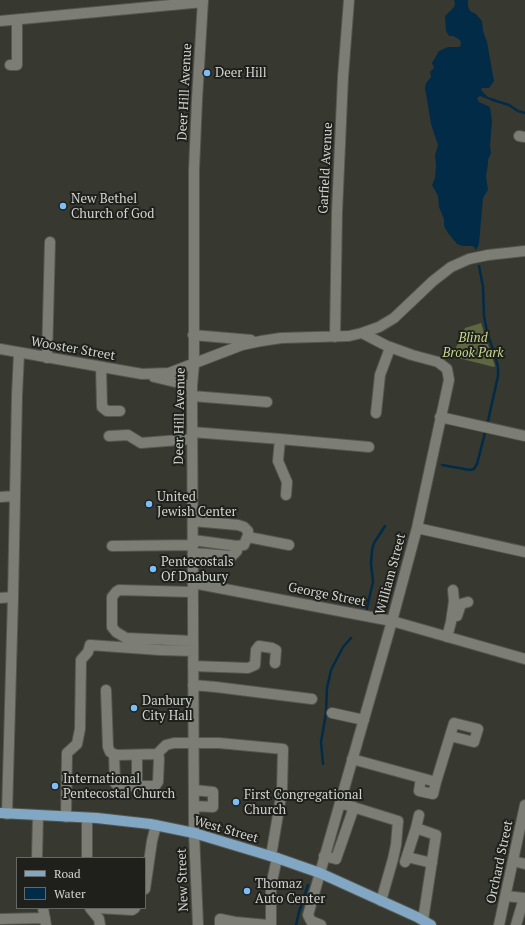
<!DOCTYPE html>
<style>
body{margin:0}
#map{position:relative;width:525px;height:925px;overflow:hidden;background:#373931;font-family:"PT Serif",serif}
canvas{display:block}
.legend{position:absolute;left:16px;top:857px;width:130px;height:52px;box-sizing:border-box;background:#1f201c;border:1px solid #666863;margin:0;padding:5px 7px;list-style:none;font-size:12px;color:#d1d3ce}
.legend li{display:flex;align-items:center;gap:8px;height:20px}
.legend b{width:20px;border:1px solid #666863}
</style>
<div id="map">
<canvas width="525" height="925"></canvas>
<ul class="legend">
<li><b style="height:5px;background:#81a7c4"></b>Road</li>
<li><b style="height:11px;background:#022b48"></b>Water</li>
</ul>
</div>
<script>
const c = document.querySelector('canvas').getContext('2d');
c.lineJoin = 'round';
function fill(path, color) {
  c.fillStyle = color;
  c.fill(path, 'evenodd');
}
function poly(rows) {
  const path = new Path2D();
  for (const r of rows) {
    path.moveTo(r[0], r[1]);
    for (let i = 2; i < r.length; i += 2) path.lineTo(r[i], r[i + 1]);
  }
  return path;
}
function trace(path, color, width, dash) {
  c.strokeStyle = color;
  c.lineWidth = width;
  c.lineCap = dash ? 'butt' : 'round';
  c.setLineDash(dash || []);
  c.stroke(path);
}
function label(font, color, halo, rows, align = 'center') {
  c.font = font + ' "PT Serif",serif';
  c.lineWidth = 4;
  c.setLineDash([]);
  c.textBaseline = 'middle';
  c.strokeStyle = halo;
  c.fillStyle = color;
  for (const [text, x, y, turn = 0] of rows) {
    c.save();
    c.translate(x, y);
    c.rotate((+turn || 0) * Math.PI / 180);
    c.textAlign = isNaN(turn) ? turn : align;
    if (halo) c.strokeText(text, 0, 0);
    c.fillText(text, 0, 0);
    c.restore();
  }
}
const green = poly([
 [481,323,495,366,494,367,458,358,453,354,465,328]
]);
const water = poly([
 [454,0,468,0,468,6,470,11,476,14,482,21,483,31,487,42,494,81,489,88,482,88,481,90,488,97,495,99,495,102,480,96,477,98,479,102,490,107,492,121,490,146,491,153,488,160,488,164,486,176,488,190,483,198,479,244,476,250,473,246,463,246,457,244,448,233,444,226,444,219,439,207,438,196,432,185,435,178,436,165,435,155,438,145,431,124,425,88,426,83,431,77,430,72,434,68,432,63,439,51,448,47,459,47,461,45,460,40,453,36,449,36,446,31,445,16,454,7,455,4]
]);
const stream = poly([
 [493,100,509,105,518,111,525,113],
 [479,266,483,287,484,316,487,332,495,355,498,367,498,376,488,421],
 [442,465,470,470,474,469,477,464,485,433],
 [366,612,373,582,371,564,372,550,374,543,385,526],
 [323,764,321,742,326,713,327,688,331,670,343,647,351,638],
 [296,925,299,912,308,885]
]);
const minor = poly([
 [0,21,203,2],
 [10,65,17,65,17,20],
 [519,136,525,137],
 [193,335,251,340],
 [335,337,337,212,343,77,349,0],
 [0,349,142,374,169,373,242,345,261,341,281,338,349,336,362,333,379,327,394,318,433,281,451,267,469,259,488,255,525,251],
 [47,358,50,242],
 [101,367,102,407,107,411,120,411],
 [154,377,192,386],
 [192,396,267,402],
 [376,413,380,375,390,348],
 [440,417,525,436],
 [192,432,280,439,278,461,287,482,286,495],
 [109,436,128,435,141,443,192,439],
 [280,439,369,447],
 [0,497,15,496],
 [417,528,525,552],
 [248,537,289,545],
 [193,540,237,546,244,545,248,535,248,531,244,527,238,525,193,521],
 [112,546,193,545],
 [193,553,232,556,237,551,237,546],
 [193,583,392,621,525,659],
 [193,592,119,590,116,592,112,597,112,627,116,632,126,638,193,641],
 [0,598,13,597],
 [457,616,461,604,468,602],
 [447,637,451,622,454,601,453,590],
 [193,666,248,668,255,665,256,650,259,646,272,648,276,650,275,663],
 [193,685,216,687,312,699],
 [106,690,108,747,110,752,114,754,118,755,157,754,166,745,174,743,219,743,283,749,282,791,271,856],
 [332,713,364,720],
 [114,754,115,783,118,786,155,786,158,782,159,758,157,754],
 [137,755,137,786],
 [352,759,436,782,454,723,478,729,474,742,450,736],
 [421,778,419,791,433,794,436,782],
 [194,790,213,792,213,807,194,806],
 [340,803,398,821,396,845,393,859,381,901],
 [7,814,13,597,17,395,19,353],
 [66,817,67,753,77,744,80,729,81,660,88,652,90,645,160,650,193,651],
 [416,828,419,815],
 [324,856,336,859,354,807],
 [407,857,432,863],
 [37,858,38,815],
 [87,858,87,818],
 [513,861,525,864],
 [405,862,416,828,436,835,423,920],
 [145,889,152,841,156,825],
 [506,896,524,898,516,925],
 [43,908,46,925],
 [90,908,99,919,100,925],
 [97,908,132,910,135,908],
 [0,919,45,918],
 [198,925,194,833,192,386,194,364,194,170,197,100,203,0],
 [220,925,220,919,235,922,268,925],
 [271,925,271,886,277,858],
 [321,925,311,921,308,915,392,621,417,528,449,380,447,369,438,362,412,355,387,346,362,333],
 [499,925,525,805]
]);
const major = poly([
 [0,813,97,818,150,824,194,833,277,858,320,873,417,917,431,925]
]);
const markers = [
 [207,73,4,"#7bbef8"],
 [63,206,4,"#7bbef8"],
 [149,504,4,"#7bbef8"],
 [153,569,4,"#7bbef8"],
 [134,708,4,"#7bbef8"],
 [55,786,4,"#7bbef8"],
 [236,802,4,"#7bbef8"],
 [247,891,4,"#7bbef8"]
];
const poiNames = [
 ["Deer Hill",215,73],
 ["New Bethel",71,199],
 ["Church of God",71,214],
 ["United",157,497],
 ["Jewish Center",157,512],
 ["Pentecostals",161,562],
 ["Of Dnabury",161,577],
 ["Danbury",142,701],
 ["City Hall",142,716],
 ["International",63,779],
 ["Pentecostal Church",63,794],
 ["First Congregational",244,795],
 ["Church",244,810],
 ["Thomaz",255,884],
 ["Auto Center",255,899]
];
const streetNames = [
 ["Deer Hill Avenue",185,92,-87],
 ["Garfield Avenue",326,168,-87],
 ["Wooster Street",73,349,10],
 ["Deer Hill Avenue",180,416,-89],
 ["William Street",391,574,-75],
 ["George Street",327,595,11],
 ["West Street",226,830,16],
 ["Orchard Street",500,862,-78],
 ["New Street",183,880,-92]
];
const parkNames = [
 ["Blind",473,338],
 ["Brook Park",473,353]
];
fill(green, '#5e6741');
fill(water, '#022b48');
trace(stream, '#022b48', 2.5);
trace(minor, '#54564f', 12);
trace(major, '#54564f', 12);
trace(minor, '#7c7e75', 10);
trace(major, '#81a7c4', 10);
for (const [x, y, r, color] of markers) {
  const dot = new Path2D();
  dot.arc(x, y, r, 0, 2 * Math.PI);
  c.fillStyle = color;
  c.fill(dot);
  trace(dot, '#1f201c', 1.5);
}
label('13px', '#d1d3ce', '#1f201c', poiNames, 'left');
label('13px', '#d1d3ce', '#1f201c', streetNames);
label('italic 13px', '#c8d98e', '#1f201c', parkNames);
</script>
